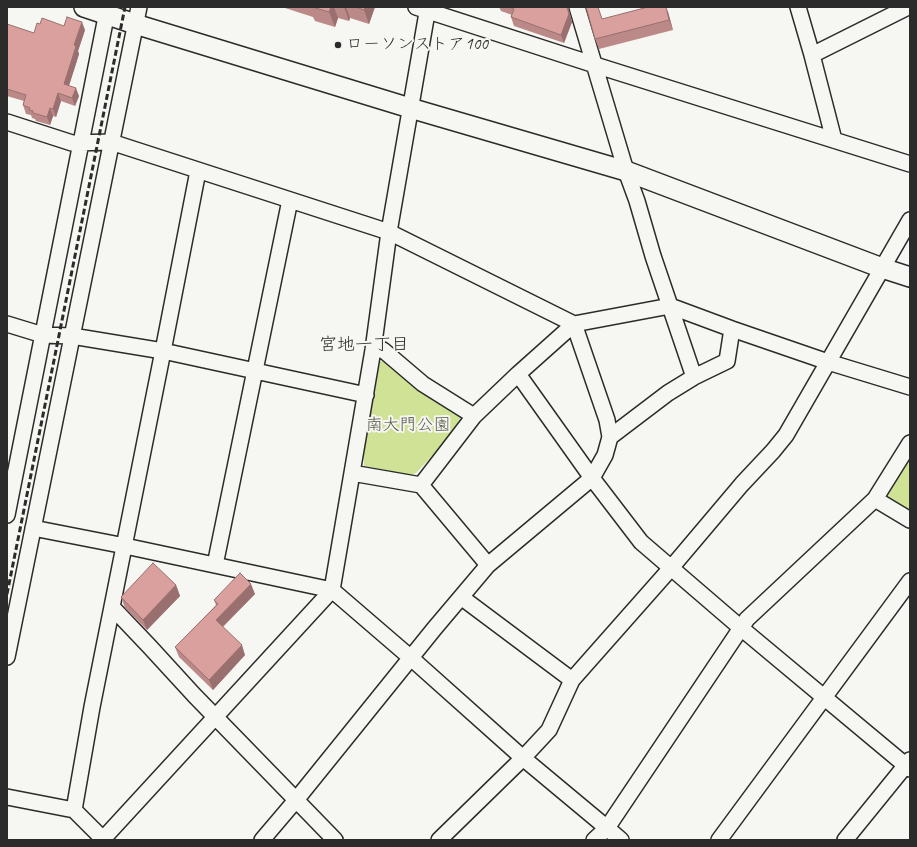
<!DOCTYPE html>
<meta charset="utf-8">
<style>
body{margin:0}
#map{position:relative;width:917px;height:847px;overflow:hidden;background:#f6f6f2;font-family:Caveat,sans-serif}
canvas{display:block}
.frame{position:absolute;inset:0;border:8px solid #2b2b2b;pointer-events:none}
</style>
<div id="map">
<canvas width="917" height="847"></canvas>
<div class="frame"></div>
</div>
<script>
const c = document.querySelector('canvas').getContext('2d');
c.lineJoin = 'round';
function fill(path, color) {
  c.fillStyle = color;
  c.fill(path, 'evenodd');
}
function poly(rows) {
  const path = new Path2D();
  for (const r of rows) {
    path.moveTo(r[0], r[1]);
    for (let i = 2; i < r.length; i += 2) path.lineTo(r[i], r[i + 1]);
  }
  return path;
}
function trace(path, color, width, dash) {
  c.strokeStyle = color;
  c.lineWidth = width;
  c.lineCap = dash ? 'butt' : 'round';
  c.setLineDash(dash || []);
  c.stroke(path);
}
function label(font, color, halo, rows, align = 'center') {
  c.font = font + ' Caveat,"Klee One",sans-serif';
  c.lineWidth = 4;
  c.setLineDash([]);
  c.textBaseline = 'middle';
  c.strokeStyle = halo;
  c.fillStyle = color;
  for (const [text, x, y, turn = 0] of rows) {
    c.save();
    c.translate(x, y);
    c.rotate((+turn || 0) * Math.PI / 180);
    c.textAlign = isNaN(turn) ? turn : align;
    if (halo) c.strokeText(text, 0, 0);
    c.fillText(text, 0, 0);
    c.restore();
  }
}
const green = poly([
 [385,359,456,412,460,417,461,425,416,473,411,475,364,466,364,451,380,362],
 [910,450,910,515,881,497]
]);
const minor = poly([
 [416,7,595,65,910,164],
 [428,7,389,232,373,350,332,590,411,658,523,758,607,828,621,840],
 [577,7,626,171,637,201,653,256,694,377],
 [798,7,812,55,834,140],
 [812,55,908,7],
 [7,122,72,143,111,142,389,232,574,324,670,306,732,329,828,362,910,387],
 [7,324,43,335,72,336,163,351,366,395],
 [373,350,383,350,423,384,474,416],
 [518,374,592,478,641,542,741,628,910,769],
 [610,437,668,393,694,377,727,361,732,329],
 [352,473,421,485,488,565],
 [875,499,910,520],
 [7,515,108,7],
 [33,528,125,546,332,590,103,839],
 [215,565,290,200],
 [461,597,572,680],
 [112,607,150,647,194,695,335,840],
 [7,657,139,7],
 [7,797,74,810,104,840],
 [74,810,92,707,163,351,198,171],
 [262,840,296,800,434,629,488,565,592,478,605,455,610,437,607,420,574,324,518,374,474,416,421,485],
 [439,840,523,758,549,730,572,680,671,568,742,484,773,451,786,435,910,220],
 [594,840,607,828,747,619,875,499,910,443],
 [719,840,910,581],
 [845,840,910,760]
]);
const tertiary = poly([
 [84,7,135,24,410,108,626,171,882,268,910,277]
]);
const rail = poly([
 [7,594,125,7]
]);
const wall = poly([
 [285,7,375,7,369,24,350,18,349,21,338,18,335,27,315,21,313,17,285,8],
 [499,7,568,7,572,22,564,43,514,26,511,17,512,15,501,11],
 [668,12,673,30,599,49,595,39,602,19],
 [7,24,34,33,40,24,64,26,85,30,78,51,79,54,69,85,79,96,75,106,61,101,56,117,53,116,50,125,36,121,35,119,32,118,31,115,26,114,23,105,24,101,7,96],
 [176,585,180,596,147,630,125,608,121,597],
 [255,594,223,627,245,655,213,690,179,657,175,647,216,605,214,600]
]);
const shadedWall = poly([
 [331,7,334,7,338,18,335,27,329,12],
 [344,7,346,7,350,18,349,21],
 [365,7,375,7,369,24,364,10],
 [567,7,568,7,572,22,564,43,561,35],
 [666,7,668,12,673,30,669,20],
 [82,22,85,30,78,51,79,54,75,67,67,92,64,84,74,45],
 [76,88,79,96,75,106,72,98],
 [58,93,61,101,56,117,53,109],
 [50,108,53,116,50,125,47,117],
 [251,584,255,594,219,630,216,620],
 [176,585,180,596,147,630,143,620],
 [242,645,245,655,213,690,209,680]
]);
const building = poly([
 [312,7,331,7,329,12,312,7],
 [356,7,365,7,364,10,356,7],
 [510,7,567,7,569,14,561,35,511,17,514,9,510,7],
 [586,7,598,7,602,19,648,7,666,7,669,20,595,39,586,7],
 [67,17,82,22,74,45,76,46,72,59,64,84,76,88,72,98,58,93,53,109,50,108,47,117,33,113,33,111,29,110,30,108,23,105,26,95,7,89,7,24,34,33,37,23,40,24,42,18,64,26,67,17],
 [153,563,176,585,143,620,121,597,153,563],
 [240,573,251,584,216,620,242,645,209,680,175,647,218,604,214,600,240,573]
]);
const markers = [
 [338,45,4,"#2b2b2b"]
];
const poiNames = [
 ["ローソンストア100",346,45]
];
const parkNames = [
 ["南大門公園",408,426]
];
const neighbourhoodNames = [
 ["宮地一丁目",364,345]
];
fill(green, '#cfe296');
trace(minor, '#2b2b2b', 18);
trace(tertiary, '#2b2b2b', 22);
trace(minor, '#f6f6f2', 15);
trace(tertiary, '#f6f6f2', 19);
trace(rail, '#2b2b2b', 3, [6, 3]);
fill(wall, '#bb8a88');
fill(shadedWall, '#99706f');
fill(building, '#daa09e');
trace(building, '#99706f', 1);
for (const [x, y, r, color] of markers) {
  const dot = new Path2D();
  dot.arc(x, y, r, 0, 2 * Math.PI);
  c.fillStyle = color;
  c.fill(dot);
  trace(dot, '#f6f6f2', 1.5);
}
label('17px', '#2b2b2b', '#f6f6f2', poiNames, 'left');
label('17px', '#545946', '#f6f6f2', parkNames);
label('18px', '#2b2b2b', '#f6f6f2', neighbourhoodNames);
</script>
